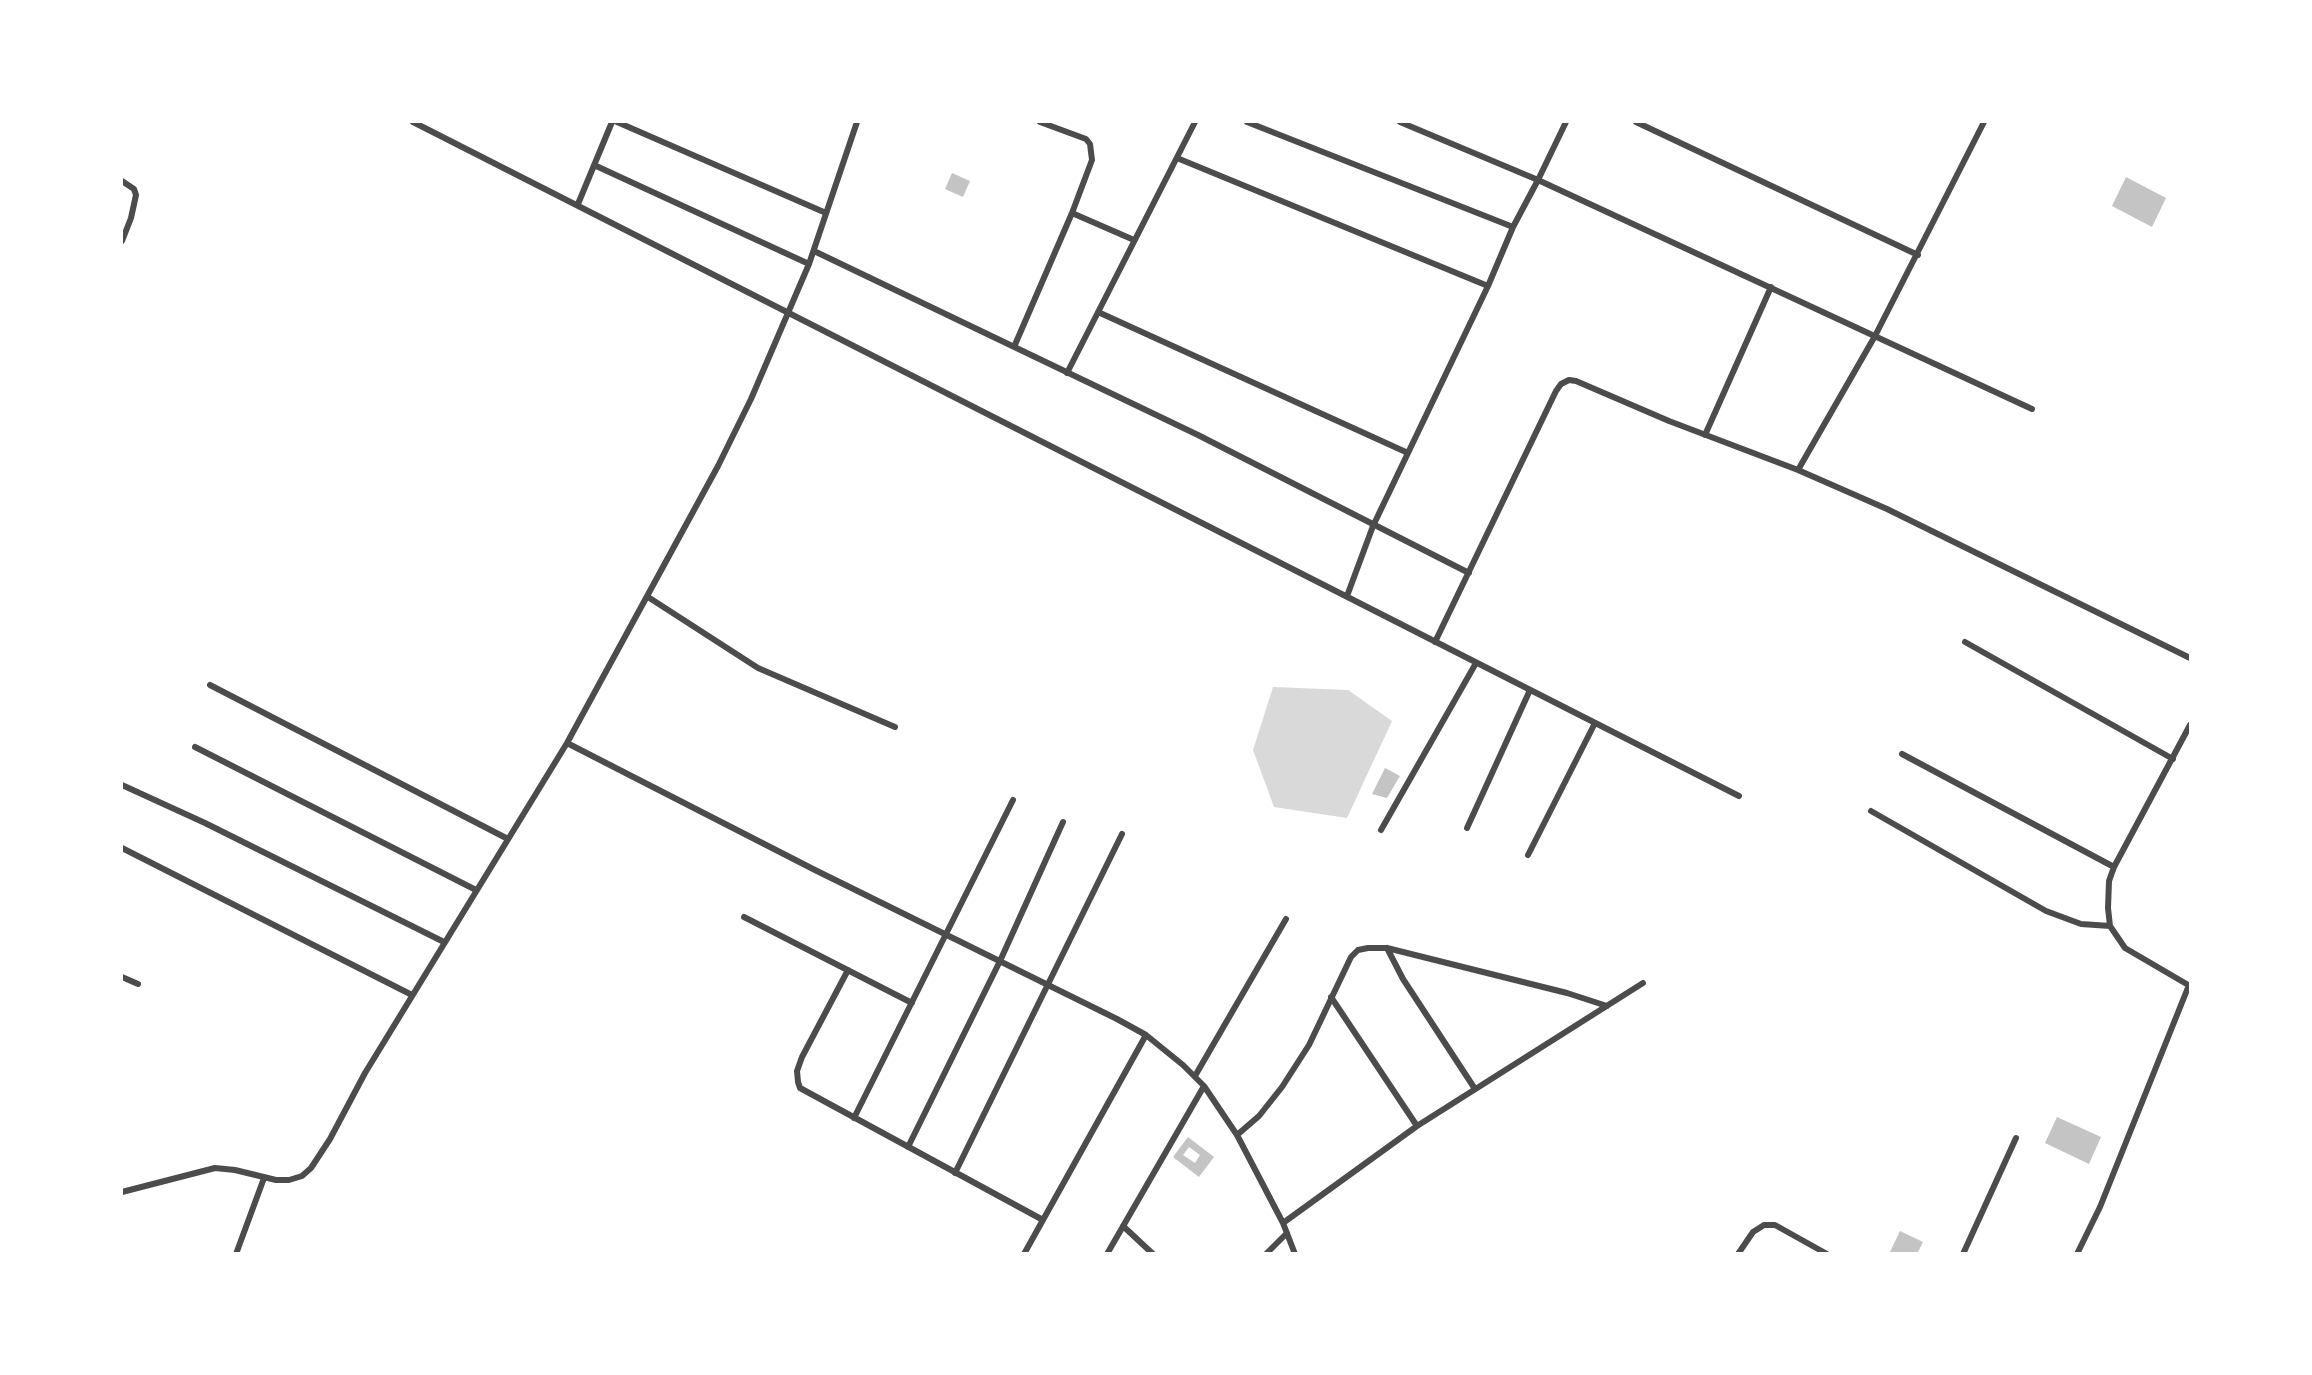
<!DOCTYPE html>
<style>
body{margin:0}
#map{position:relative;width:2312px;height:1375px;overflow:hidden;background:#fff;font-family:"Sofia Sans Condensed",sans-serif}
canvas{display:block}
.frame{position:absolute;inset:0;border:123px solid #fff;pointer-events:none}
</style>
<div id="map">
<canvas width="2312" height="1375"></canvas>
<div class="frame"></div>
</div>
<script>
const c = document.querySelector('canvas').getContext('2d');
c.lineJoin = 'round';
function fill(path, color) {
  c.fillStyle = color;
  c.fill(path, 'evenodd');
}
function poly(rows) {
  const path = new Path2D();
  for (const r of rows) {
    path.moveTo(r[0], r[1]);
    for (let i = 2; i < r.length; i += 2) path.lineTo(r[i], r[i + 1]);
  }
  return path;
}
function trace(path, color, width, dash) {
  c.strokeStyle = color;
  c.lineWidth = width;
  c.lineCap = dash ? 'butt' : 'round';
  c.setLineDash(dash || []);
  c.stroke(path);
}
const water = poly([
 [1273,687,1348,690,1392,721,1347,818,1274,807,1253,750]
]);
const building = poly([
 [952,173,970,181,963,197,945,189],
 [2126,177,2166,198,2152,227,2112,206],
 [1385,768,1400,776,1387,798,1372,794],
 [2057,1117,2101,1137,2089,1164,2045,1143],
 [1188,1137,1214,1157,1199,1177,1173,1157],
 [1189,1147,1200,1155,1195,1163,1183,1155],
 [1900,1231,1923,1242,1917,1254,1889,1254]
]);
const minor = poly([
 [413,122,1739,796],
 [617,122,826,213],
 [1247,122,1513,227],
 [1400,122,1538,180,2032,409],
 [1636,122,1918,255],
 [1177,158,1488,286],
 [594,165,809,264],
 [122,181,134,189,136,195,131,218,122,241],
 [578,204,612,122],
 [1072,213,1134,240],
 [814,251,1198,435,1469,573],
 [1098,312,1408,453],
 [1014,347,1072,213,1092,160,1090,144,1086,139,1040,122],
 [1067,373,1195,122],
 [1705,435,1771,287],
 [1798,470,1875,336,1984,122],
 [1347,596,1373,526,1488,286,1513,227,1538,180,1566,122],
 [648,597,758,668,895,727],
 [1435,642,1556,391,1561,384,1569,380,1576,381,1669,421,1798,470,1887,509,2190,658],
 [1965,642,2173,759],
 [210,685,508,839],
 [2190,725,2114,867,2109,881,2108,908,2110,926,2125,948,2190,986],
 [567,743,815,870,1117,1019,1146,1035,1183,1065,1204,1086,1237,1135,1283,1223,1295,1254],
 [195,747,476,890],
 [1902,754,2114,867],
 [122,785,205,823,444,942],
 [1871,811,2046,911,2081,924,2110,926],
 [1467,828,1530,690],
 [1381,830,1476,663],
 [122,848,412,995],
 [1528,855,1595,723],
 [744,917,912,1003],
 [1387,948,1403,979,1475,1089],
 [848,970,802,1057,797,1071,798,1082,800,1088,1043,1220],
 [122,977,138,984],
 [1331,997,1417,1126],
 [1195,1076,1286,919],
 [854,1118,1013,800],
 [1237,1135,1259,1116,1282,1087,1309,1045,1351,957,1358,950,1368,948,1387,948,1567,993,1607,1006],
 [908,1147,1000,961,1063,822],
 [955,1173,1122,834],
 [122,1192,215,1168,235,1170,276,1180,289,1180,302,1176,311,1168,330,1139,365,1073,567,743,718,466,751,399,809,264,857,122],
 [1283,1223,1417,1126,1643,983],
 [1123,1226,1153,1254],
 [236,1254,264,1178],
 [1024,1254,1146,1035],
 [1107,1254,1204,1086],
 [1266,1254,1287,1233],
 [1738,1254,1753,1232,1764,1225,1775,1225,1827,1254],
 [1963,1254,2016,1138],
 [2077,1254,2100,1207,2189,985]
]);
fill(water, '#d9d9d9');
fill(building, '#c4c4c4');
trace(minor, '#4c4c4c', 6);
</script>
